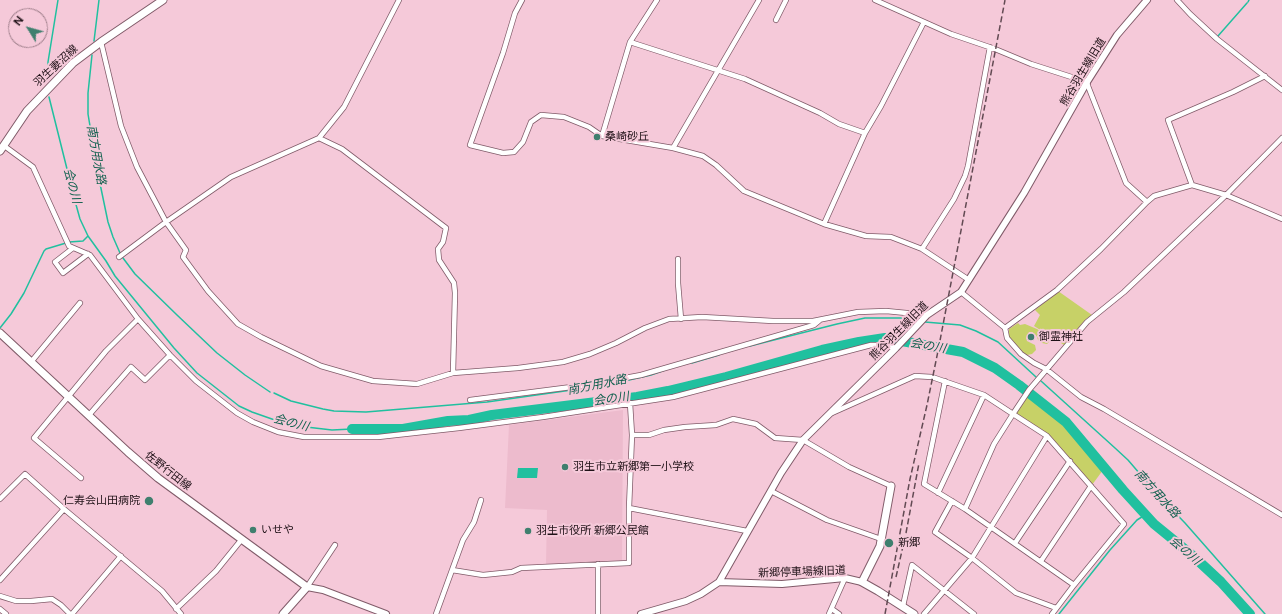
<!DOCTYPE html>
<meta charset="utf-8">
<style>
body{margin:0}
#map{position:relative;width:1282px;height:614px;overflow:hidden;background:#f5c9d9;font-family:Figtree,sans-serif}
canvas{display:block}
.north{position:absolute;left:8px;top:8px;width:40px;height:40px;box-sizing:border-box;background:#f5c9d9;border:1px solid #9f7f8b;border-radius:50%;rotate:307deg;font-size:11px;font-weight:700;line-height:16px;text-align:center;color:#1f1117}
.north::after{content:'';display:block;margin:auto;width:14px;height:18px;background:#3f7f6e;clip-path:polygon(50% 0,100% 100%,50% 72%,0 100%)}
</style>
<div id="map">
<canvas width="1282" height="614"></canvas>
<div class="north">N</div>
</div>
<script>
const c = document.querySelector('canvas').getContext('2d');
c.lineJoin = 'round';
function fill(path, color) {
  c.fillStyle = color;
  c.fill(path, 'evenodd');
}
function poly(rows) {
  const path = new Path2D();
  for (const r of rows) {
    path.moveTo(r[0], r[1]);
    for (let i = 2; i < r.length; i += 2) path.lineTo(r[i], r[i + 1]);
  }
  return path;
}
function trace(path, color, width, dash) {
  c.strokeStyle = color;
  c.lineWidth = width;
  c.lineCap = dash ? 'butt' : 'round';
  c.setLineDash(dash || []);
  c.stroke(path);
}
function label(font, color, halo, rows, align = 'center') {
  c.font = font + ' Figtree,"Noto Sans JP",sans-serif';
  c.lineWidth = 4;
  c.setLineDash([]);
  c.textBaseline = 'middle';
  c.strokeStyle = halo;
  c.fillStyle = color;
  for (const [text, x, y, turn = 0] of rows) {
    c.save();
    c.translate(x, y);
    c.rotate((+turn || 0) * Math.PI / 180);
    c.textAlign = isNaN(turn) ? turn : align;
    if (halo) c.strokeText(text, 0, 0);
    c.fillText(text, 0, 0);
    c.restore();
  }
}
const built = poly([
 [623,410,622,564,546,565,547,510,505,508,509,425]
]);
const green = poly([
 [1058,291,1092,315,1085,320,1064,345,1034,326,1040,315,1035,310],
 [1018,323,1020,325,1025,324,1037,329,1050,338,1050,341,1047,344,1042,343,1038,340,1037,337,1035,334,1032,332,1029,332,1026,338,1027,341,1035,345,1036,350,1032,354,1027,355,1022,352,1009,337,1009,329],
 [1027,395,1058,419,1067,427,1103,470,1092,485,1048,435,1015,414]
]);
const water = poly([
 [518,468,538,468,537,478,517,478]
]);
const stream = poly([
 [1248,2,1249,0],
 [1218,36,1247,3],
 [94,41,99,0],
 [92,55,88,93,88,114,98,174,108,222,113,237,120,253],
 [48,74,48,62,58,0],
 [49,97,75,201,80,219,88,236,106,261,115,276,174,348,197,373,239,406,252,412,289,425,332,430,352,429],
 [69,242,83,241,88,236],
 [123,258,135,274,177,315,217,353,245,375,270,392],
 [925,322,960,325,976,331,998,342,1036,377],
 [0,328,11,314,24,293,44,251,46,249,66,243],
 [750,346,837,324,865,318,901,318,917,321],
 [692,363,719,355],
 [1041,381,1115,448,1128,460,1158,495,1185,523,1265,614],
 [274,393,291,401,323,409,334,411,366,412,487,402,607,385,651,375,665,370],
 [1059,614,1110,550,1137,520,1145,515]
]);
const river = poly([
 [352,429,403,429,448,421,469,420,492,415,637,397,668,391,726,377,822,350,859,342,885,338,963,352,995,368,1019,385,1066,422,1123,490,1154,524,1192,555,1221,582,1250,614]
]);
const minor = poly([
 [522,0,515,13,503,53,470,145,503,153,514,152,523,142,531,122,541,115,564,117,589,127,602,136,673,148,703,156,716,165,744,191,824,224,866,236,891,237,922,249],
 [875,0,951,34,995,49,1031,64,1087,82,1088,86,1126,183,1147,202],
 [1177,0,1190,14,1217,39,1282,90],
 [776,20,786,0],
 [101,42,121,126,137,167,166,222,186,250,183,257,208,291,238,324,261,337,321,366,373,381,417,384,453,373,518,368,563,362,590,354,616,343,645,328,669,319,702,317,773,321,813,321,858,312,886,311,927,315],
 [630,42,745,79,820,113,839,124,865,133],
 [602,136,630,42,657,0],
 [319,138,342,149,446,228,443,242,438,249,439,260,454,283,455,293,453,373],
 [3,145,33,167,69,246,90,255,138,319,170,355,196,381,237,413,253,422,278,432,304,437,378,437,459,428,543,417,673,397,871,345,883,345,896,348],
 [673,148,759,0],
 [1192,185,1168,120,1233,92,1265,76],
 [824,224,865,133,881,106,924,22],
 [73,248,55,262,63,273,88,254],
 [119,257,166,222,231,177,319,138,344,107,399,0],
 [678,259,678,283,681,319],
 [969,280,922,249,954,199,965,176,968,166,990,47],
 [961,292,1005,328,1007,338,1021,354,1034,363,1046,369,1081,397,1104,409,1282,515],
 [1005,328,1057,290,1101,249,1147,202,1154,196,1192,185,1226,195,1282,219],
 [31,362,80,303],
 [945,381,924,484,965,509],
 [470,400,587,385,641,375,814,325,820,320],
 [832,413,915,376,932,377,984,395,1013,414,994,444,965,509,1074,585,1052,614],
 [89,415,131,367,145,380,170,355],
 [632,435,649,435,664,430,685,427,716,425,733,419,756,424,775,438,803,440,849,467,891,486],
 [1047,436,1124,524,1074,585],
 [81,478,34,438,106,351,138,319],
 [771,491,827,520,881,539],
 [938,493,984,395],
 [0,499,25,474,64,509],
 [952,501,935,532,972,558,1016,593,1056,608],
 [629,508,747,531],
 [1015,543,1070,461],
 [1041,561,1091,486],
 [598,564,598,614],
 [452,570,483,575,512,572,521,568,629,563,629,508,632,435,630,403],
 [0,580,64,509,162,591,181,614],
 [307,587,335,545],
 [0,596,16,601,31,601,52,599,61,605,70,614],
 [903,606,912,565,974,614],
 [0,609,6,614],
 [176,609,216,571,242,539],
 [832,609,839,614],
 [72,614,121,556],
 [436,614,463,540,474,522,481,500],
 [829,614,845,578],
 [924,614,972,558,1047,436,1013,414,1029,390,1087,322,1124,292,1226,195,1282,138]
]);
const tertiary = poly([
 [719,582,782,584,845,578,862,582],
 [307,587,323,590,386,614],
 [641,614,686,601,701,594,719,582,781,473,803,440,896,348,927,315,961,292,1024,193,1087,82,1117,35,1147,0]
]);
const secondary = poly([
 [891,486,880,546,862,582,878,591,914,614]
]);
const primary = poly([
 [0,151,27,111,73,63,101,42,163,0],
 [0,333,128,452,158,478,307,587,283,614]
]);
const rail = poly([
 [896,577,906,533,919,463],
 [885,614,910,479,927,405,938,351,1005,0]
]);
const markers = [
 [597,137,4,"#3f7f6e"],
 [1031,337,4,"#3f7f6e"],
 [565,467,4,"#3f7f6e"],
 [149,501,5,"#3f7f6e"],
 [253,530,4,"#3f7f6e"],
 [528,531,4,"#3f7f6e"],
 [889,543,5,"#3f7f6e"]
];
const streetNames = [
 ["羽生妻沼線",56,66,-43],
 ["熊谷羽生線旧道",1083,72,-59],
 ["熊谷羽生線旧道",899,331,-45],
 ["佐野行田線",168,471,38],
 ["新郷停車場線旧道",802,572,-2]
];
const poiNames = [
 ["桑崎砂丘",605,137],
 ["御霊神社",1039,337],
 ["羽生市立新郷第一小学校",573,467],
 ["仁寿会山田病院",140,501,"right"],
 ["いせや",261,530],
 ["羽生市役所 新郷公民館",536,531],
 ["新郷",898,543]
];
const waterNames = [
 ["南方用水路",96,155,80],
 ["会の川",72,186,75],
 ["会の川",928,346,10],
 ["南方用水路",597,385,-11],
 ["会の川",611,399,-8],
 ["会の川",291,423,14],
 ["南方用水路",1157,494,48],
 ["会の川",1185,551,41]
];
fill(built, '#edbbcd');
fill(green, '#c7d167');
fill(water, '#20c09f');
trace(stream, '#20c09f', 1.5);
trace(river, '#20c09f', 10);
trace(minor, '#805b69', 6);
trace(tertiary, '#805b69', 8);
trace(secondary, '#805b69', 9);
trace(primary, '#805b69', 9);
trace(minor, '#fff', 4.5);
trace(tertiary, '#fff', 6);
trace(secondary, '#fff', 7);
trace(primary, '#fff', 7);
trace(rail, '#624a53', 1.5, [6, 3]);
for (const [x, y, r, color] of markers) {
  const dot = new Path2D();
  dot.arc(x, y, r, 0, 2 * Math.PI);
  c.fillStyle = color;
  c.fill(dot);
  trace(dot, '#f5c9d9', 1.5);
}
label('11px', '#1f1117', '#f5c9d9', streetNames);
label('11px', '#1f1117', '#f5c9d9', poiNames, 'left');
label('italic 12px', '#12614f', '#f5c9d9', waterNames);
</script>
